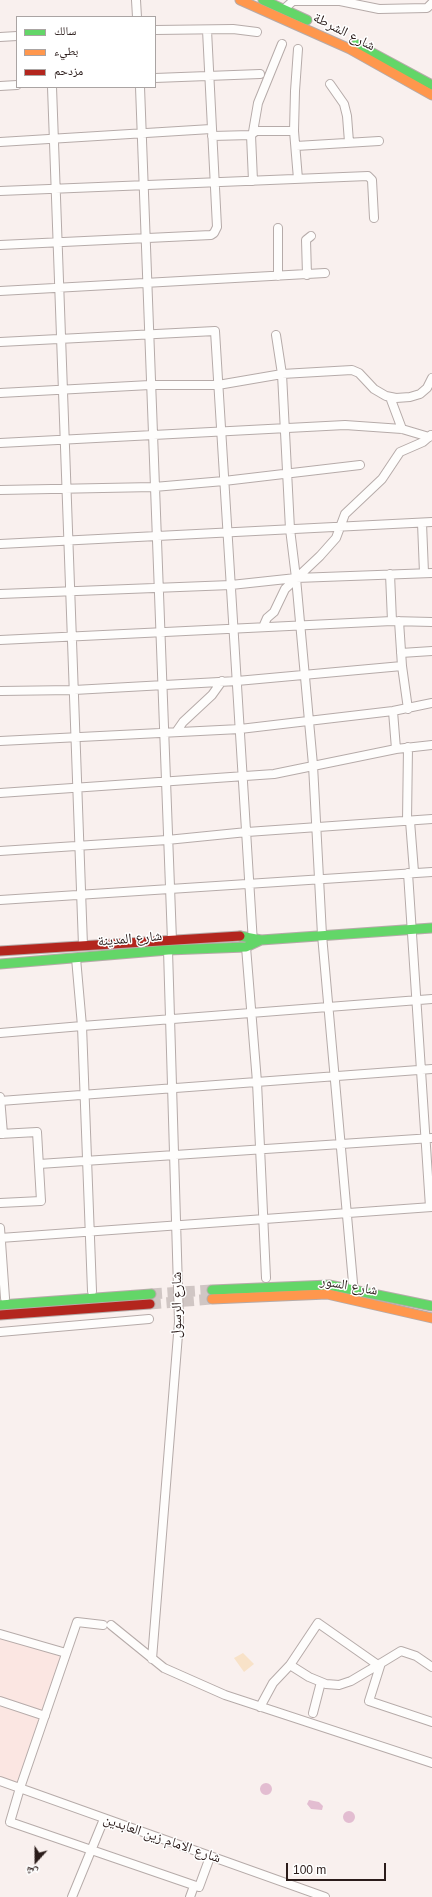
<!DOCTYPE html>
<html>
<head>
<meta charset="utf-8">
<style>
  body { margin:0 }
  #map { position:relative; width:432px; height:1897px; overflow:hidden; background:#f9f0ee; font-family:Arial,"Noto Naskh Arabic",sans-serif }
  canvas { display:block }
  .legend { position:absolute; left:16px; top:16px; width:140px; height:72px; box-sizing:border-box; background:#fff; border:1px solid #aaa4a3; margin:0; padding:5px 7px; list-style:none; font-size:12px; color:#2b1c1a }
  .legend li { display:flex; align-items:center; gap:8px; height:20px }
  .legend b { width:20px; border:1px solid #aaa4a3 }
  .north { position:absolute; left:16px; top:1841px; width:40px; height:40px; -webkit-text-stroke:3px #fff; paint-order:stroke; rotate:201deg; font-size:11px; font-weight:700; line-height:16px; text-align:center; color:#2b1c1a }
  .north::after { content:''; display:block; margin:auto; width:14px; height:18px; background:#2b1c1a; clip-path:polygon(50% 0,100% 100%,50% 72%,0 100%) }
  .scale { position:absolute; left:286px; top:1863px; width:100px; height:18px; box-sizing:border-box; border:2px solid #2b1c1a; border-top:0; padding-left:5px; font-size:12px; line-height:14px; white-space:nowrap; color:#2b1c1a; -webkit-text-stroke:3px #fff; paint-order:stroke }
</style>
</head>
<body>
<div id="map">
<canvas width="432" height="1897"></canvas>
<ul class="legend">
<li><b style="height:5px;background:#63d668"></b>سالك</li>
<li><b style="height:5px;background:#ff974d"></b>بطيء</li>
<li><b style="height:5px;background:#b3261e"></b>مزدحم</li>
</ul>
<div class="north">ش</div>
<div class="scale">100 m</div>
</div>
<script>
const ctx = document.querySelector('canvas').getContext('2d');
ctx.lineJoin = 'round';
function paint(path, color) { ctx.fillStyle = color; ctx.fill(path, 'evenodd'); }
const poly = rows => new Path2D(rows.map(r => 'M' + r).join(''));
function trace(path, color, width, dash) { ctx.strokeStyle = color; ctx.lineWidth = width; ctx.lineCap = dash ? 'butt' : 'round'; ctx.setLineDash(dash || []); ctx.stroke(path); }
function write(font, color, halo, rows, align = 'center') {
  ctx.font = font + ' Arial,"Noto Naskh Arabic",sans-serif'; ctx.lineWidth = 3; ctx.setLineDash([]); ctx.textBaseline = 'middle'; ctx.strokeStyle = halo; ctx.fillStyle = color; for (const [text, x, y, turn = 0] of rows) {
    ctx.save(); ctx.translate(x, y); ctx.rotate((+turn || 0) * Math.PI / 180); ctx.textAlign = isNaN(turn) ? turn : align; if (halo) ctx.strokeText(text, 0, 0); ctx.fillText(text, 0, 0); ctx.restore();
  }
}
paint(poly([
  [0,1634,66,1653,20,1788,0,1781]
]), '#fbe6e2');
paint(poly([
  [243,1653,254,1664,244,1672,234,1658]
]), '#f8e2c8');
paint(poly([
  '260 1789a6 6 0 1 1 12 0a6 6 0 1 1-12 0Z',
  [309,1800,319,1802,323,1806,322,1810,311,1809,307,1804],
  '343 1817a6 6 0 1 1 12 0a6 6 0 1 1-12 0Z'
]), '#e3bdd1');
trace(poly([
  [151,1294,212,1290],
  [150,1304,212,1299]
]), '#d0c6c4', 11, [11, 5.5]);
const street = poly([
  [136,0,137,17],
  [284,9,293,1,340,1,379,9,427,8,432,3],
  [155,30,233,29,257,32],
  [0,37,17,36],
  [155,78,260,74],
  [330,84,344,104,347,116,349,142],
  [0,86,17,85],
  [52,87,83,945],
  [140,87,172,940],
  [253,132,258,103,282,44],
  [251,135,253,181],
  [212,136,251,135,256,131,294,131],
  [0,142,211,129],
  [296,146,379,141],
  [298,179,294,131,295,91,298,49],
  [0,191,368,176,372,180,374,218],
  [278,228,278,276],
  [0,245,211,235,214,233,217,227,207,30],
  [307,275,306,240,311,236],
  [0,291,325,273],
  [276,335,282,374,290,529,296,578,313,765,322,935,354,1294],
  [0,342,215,331,253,943],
  [0,393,150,385,218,385,282,374,352,370,359,373,374,389,386,396,396,398,410,397,420,394,427,388,432,378],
  [390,397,402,429],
  [0,443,345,425,402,429,429,437],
  [0,490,154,487,224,481,360,465],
  [422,523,424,573],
  [0,544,432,522],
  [390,574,392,621],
  [0,594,231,585,296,578,432,573],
  [399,621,402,666,408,709],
  [263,627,267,618,274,612,285,589,320,556,336,538,345,514,382,479,400,452,423,442,431,435],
  [0,640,392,621,432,622],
  [401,653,432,651],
  [0,691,74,690,237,681,402,666],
  [393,711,396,749],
  [176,732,183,722,212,695,222,681],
  [0,741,240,729,393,711,432,703],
  [0,793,274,774,396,749,432,745],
  [407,821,408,747],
  [410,821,414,872],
  [0,851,167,840,247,832,432,819],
  [408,873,430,1207],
  [0,900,432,872],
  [246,947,257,1082,266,1278],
  [76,958,82,1026,92,1291],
  [0,1033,82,1026,432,999],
  [0,1097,3,1134],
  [0,1101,432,1069],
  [0,1134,37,1132,41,1201,0,1203],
  [39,1164,432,1138],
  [0,1228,5,1298],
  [0,1238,432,1207],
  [0,1332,149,1319],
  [103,1625,77,1622,20,1788,10,1822,199,1887,210,1857],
  [111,1625,164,1668,225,1695,432,1763],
  [0,1634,66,1653],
  [152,1659,179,1322,168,950],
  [381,1663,369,1701,432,1722],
  [290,1665,309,1677,326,1684,339,1685,351,1681,378,1665],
  [0,1701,45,1716],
  [260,1707,273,1683,290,1665,318,1623,378,1665,401,1651,416,1656,432,1667],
  [313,1713,321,1682],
  [0,1781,325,1897],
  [72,1897,104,1819],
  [190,1897,194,1886]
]);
const fast = poly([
  [263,0,307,20],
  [356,44,432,85],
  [240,936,261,940,432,928],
  [0,964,168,950,246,947,261,940],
  [212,1290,329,1285,432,1306],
  [0,1305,151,1294]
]);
const slow = poly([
  [240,0,350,49,432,95],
  [212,1299,327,1294,432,1318]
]);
const jam = poly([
  [0,951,240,936],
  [0,1315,150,1304]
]);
trace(street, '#b6aba9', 10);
trace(fast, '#b6aba9', 11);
trace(slow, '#b6aba9', 11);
trace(jam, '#b6aba9', 11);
trace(street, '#fefdfc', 8);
trace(fast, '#63d668', 9);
trace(slow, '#ff974d', 9);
trace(jam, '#b3261e', 9);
write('14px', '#2b1c1a', '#fff', [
  ["شارع الشرطة",344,32,27],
  ["شارع المدينة",130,939,-5],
  ["شارع السور",349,1286,10],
  ["شارع الرسول",177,1305,-90],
  ["شارع الامام زين العابدين",162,1839,19]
]);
</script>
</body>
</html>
